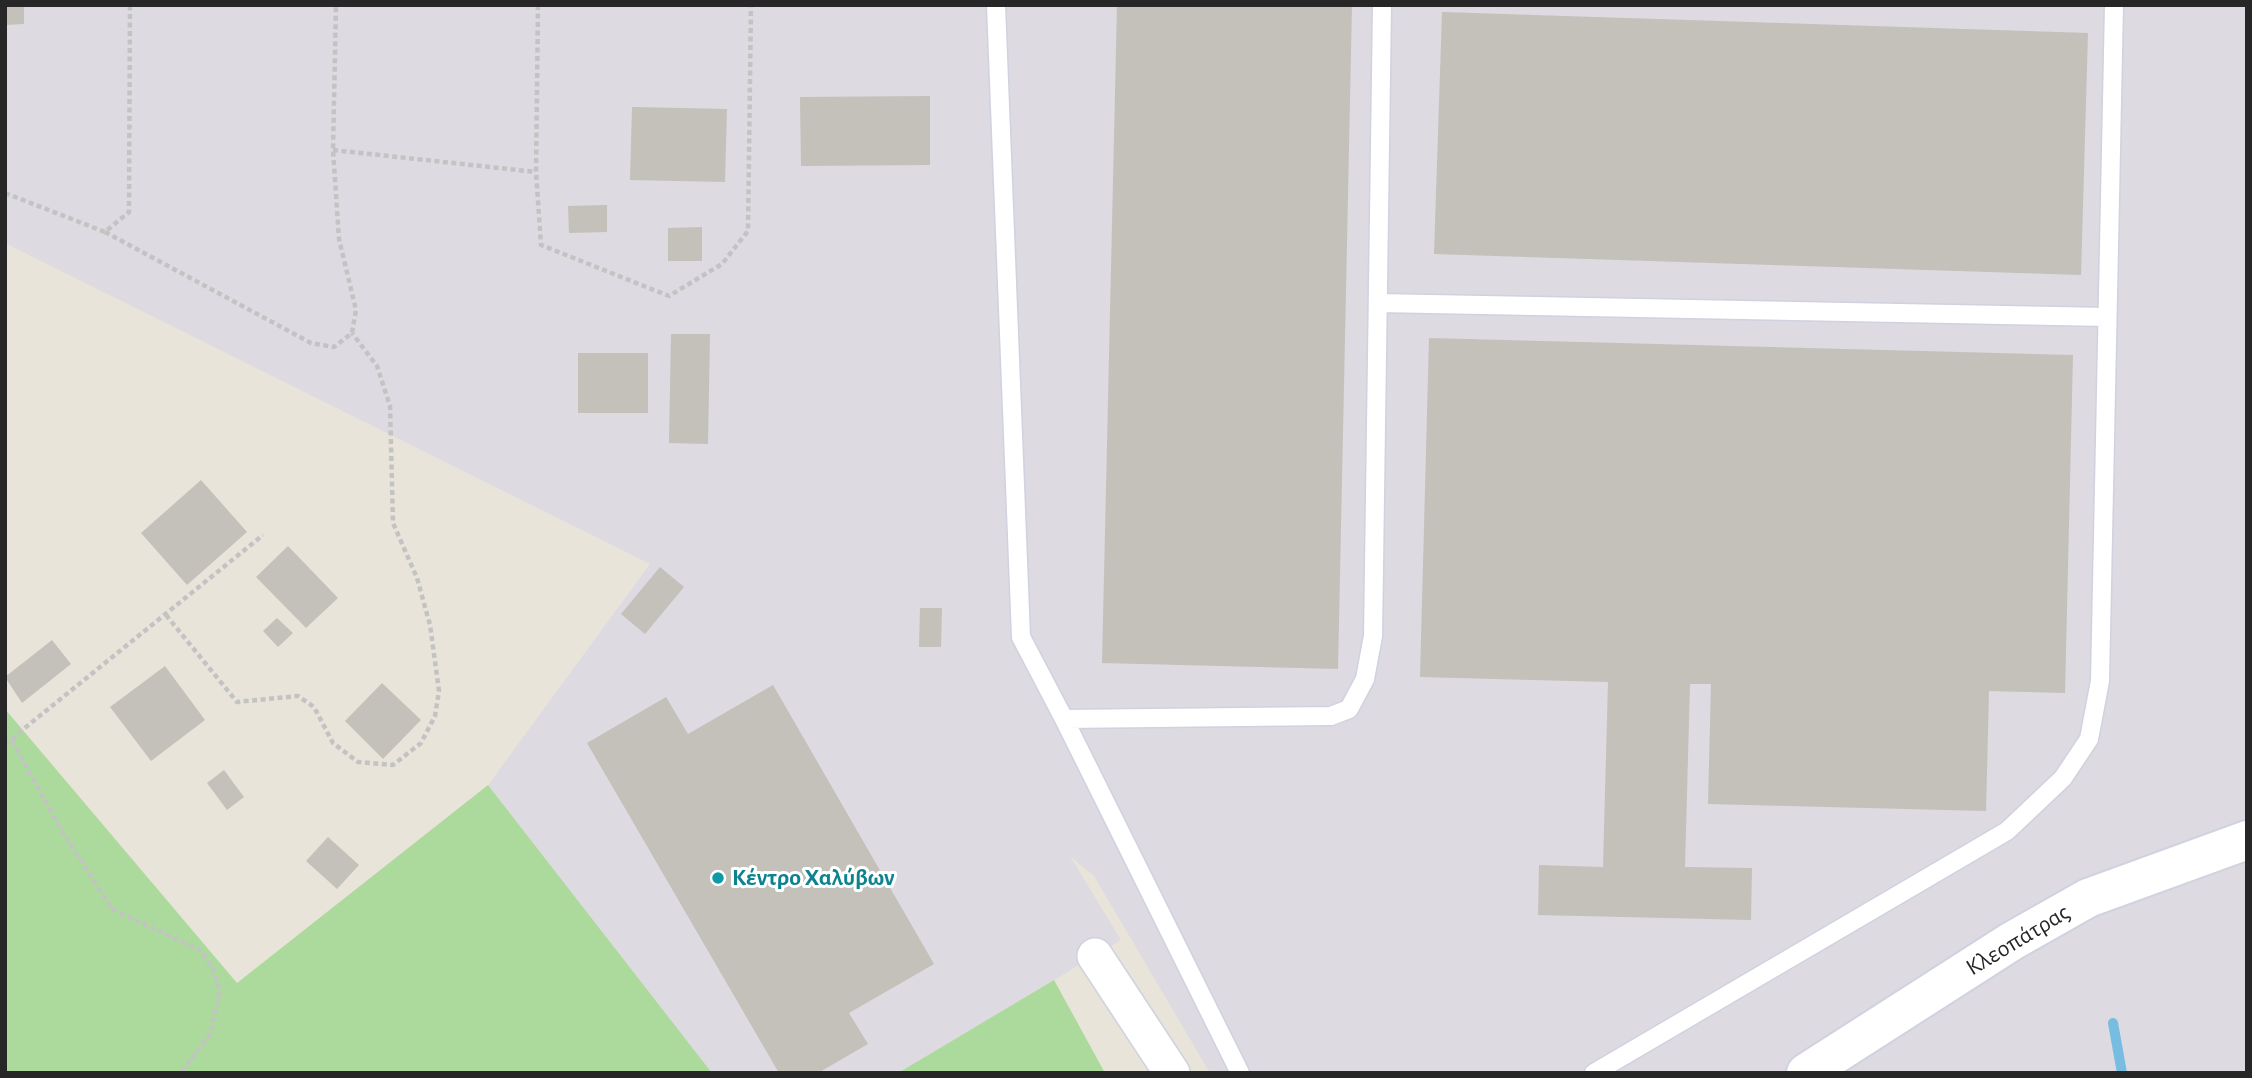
<!DOCTYPE html>
<html>
<head>
<meta charset="utf-8">
<style>
  body { margin:0 }
  #map { position:relative; width:2252px; height:1078px; overflow:hidden; background:#e9e4da; font-family:"Alegreya Sans",sans-serif }
  canvas { display:block }
  .frame { position:absolute; inset:0; border:7px solid #272727; pointer-events:none }
</style>
</head>
<body>
<div id="map">
<canvas width="2252" height="1078"></canvas>
<div class="frame"></div>
</div>
<script>
const ctx = document.querySelector('canvas').getContext('2d');
ctx.lineJoin = 'round';
function paint(path, color) { ctx.fillStyle = color; ctx.fill(path, 'evenodd'); }
const poly = rows => new Path2D(rows.map(r => 'M' + r).join(''));
function trace(path, color, width, dash) { ctx.strokeStyle = color; ctx.lineWidth = width; ctx.lineCap = dash ? 'butt' : 'round'; ctx.setLineDash(dash || []); ctx.stroke(path); }
function write(font, color, halo, rows, align = 'center') {
  ctx.font = font + ' "Alegreya Sans",sans-serif'; ctx.lineWidth = 6; ctx.setLineDash([]); ctx.textBaseline = 'middle'; ctx.strokeStyle = halo; ctx.fillStyle = color; for (const [text, x, y, turn = 0] of rows) {
    ctx.save(); ctx.translate(x, y); ctx.rotate((+turn || 0) * Math.PI / 180); ctx.textAlign = isNaN(turn) ? turn : align; if (halo) ctx.strokeText(text, 0, 0); ctx.fillText(text, 0, 0); ctx.restore();
  }
}
paint(poly([
  [5,5,2247,5,2247,1073,1210,1073,1094,876,1070,856,1121,940,898,1073,712,1073,488,785,650,564,5,243]
]), '#dddae1');
paint(poly([
  [5,709,237,983,488,785,712,1073,5,1073],
  [1054,980,1105,1073,898,1073]
]), '#acda9c');
trace(poly([
  [2113,1023,2122,1073]
]), '#77bde1', 10);
paint(poly([
  [5,5,24,5,24,24,5,25],
  [1117,5,1352,5,1338,669,1102,663],
  [1442,12,2088,33,2081,275,1434,254],
  [930,96,930,165,801,166,800,97],
  [632,107,727,109,725,182,630,180],
  [607,205,607,232,569,233,568,206],
  [702,227,702,261,668,261,668,228],
  [671,334,710,334,708,444,669,443],
  [1429,338,2073,355,2065,693,1989,691,1986,811,1708,804,1711,684,1690,684,1685,867,1752,868,1751,920,1538,915,1539,865,1603,867,1608,682,1420,677],
  [578,353,648,353,648,413,578,413],
  [201,480,247,532,187,585,141,533],
  [288,546,338,598,306,628,256,577],
  [660,567,684,587,645,634,621,614],
  [920,608,942,608,941,647,919,647],
  [277,618,293,633,278,647,263,631],
  [52,640,71,664,22,703,5,677],
  [165,666,205,720,151,761,110,707],
  [382,683,421,720,383,759,345,721],
  [773,685,934,964,849,1013,868,1044,818,1073,779,1073,587,743,666,697,688,734],
  [224,770,244,797,227,810,207,783],
  [328,837,359,865,337,889,306,861]
]), '#c4c0ba');
const service = poly([
  [996,5,1021,637,1064,719],
  [1378,303,2107,317],
  [1240,1073,1064,719,1331,716,1349,709,1365,679,1373,636,1382,5],
  [1594,1073,2007,831,2063,778,2089,739,2100,681,2114,5]
]);
const minor = poly([
  [1095,956,1172,1073]
]);
const tertiary = poly([
  [1806,1073,2012,941,2088,898,2247,840]
]);
trace(service, '#d0d2df', 21);
trace(minor, '#d0d2df', 38);
trace(tertiary, '#d0d2df', 42);
trace(poly([
  [538,5,536,172,541,245,669,296,722,264,748,231,751,5],
  [333,150,536,172],
  [5,193,105,232,129,212,130,5],
  [105,232,311,343,334,347,352,333,356,310,339,239,333,150,336,5],
  [166,615,237,702,298,696,314,707,333,743,358,762,393,765,421,743,435,716,439,691,430,625,417,578,393,523,390,406,377,366,352,333],
  [12,741,62,831,112,909,200,950,213,969,220,991,210,1034,181,1073],
  [5,744,263,535]
]), '#c3c3c3', 4.5, [5, 3.5]);
trace(service, '#fff', 18);
trace(minor, '#fff', 35);
trace(tertiary, '#fff', 38);
for (const [x, y, r, color] of [
  [718,878,7,"#0f9aa8"]
]) { const dot = new Path2D(); dot.arc(x, y, r, 0, 2 * Math.PI); ctx.fillStyle = color; ctx.fill(dot); trace(dot, '#fff', 2.5); }
write('bold 24px', '#0d838f', '#fff', [
  ["Κέντρο Χαλύβων",732,878]
], 'left');
write('24px', '#272727', '#fff', [
  ["Κλεοπάτρας",2018,940,-31]
]);
</script>
</body>
</html>
